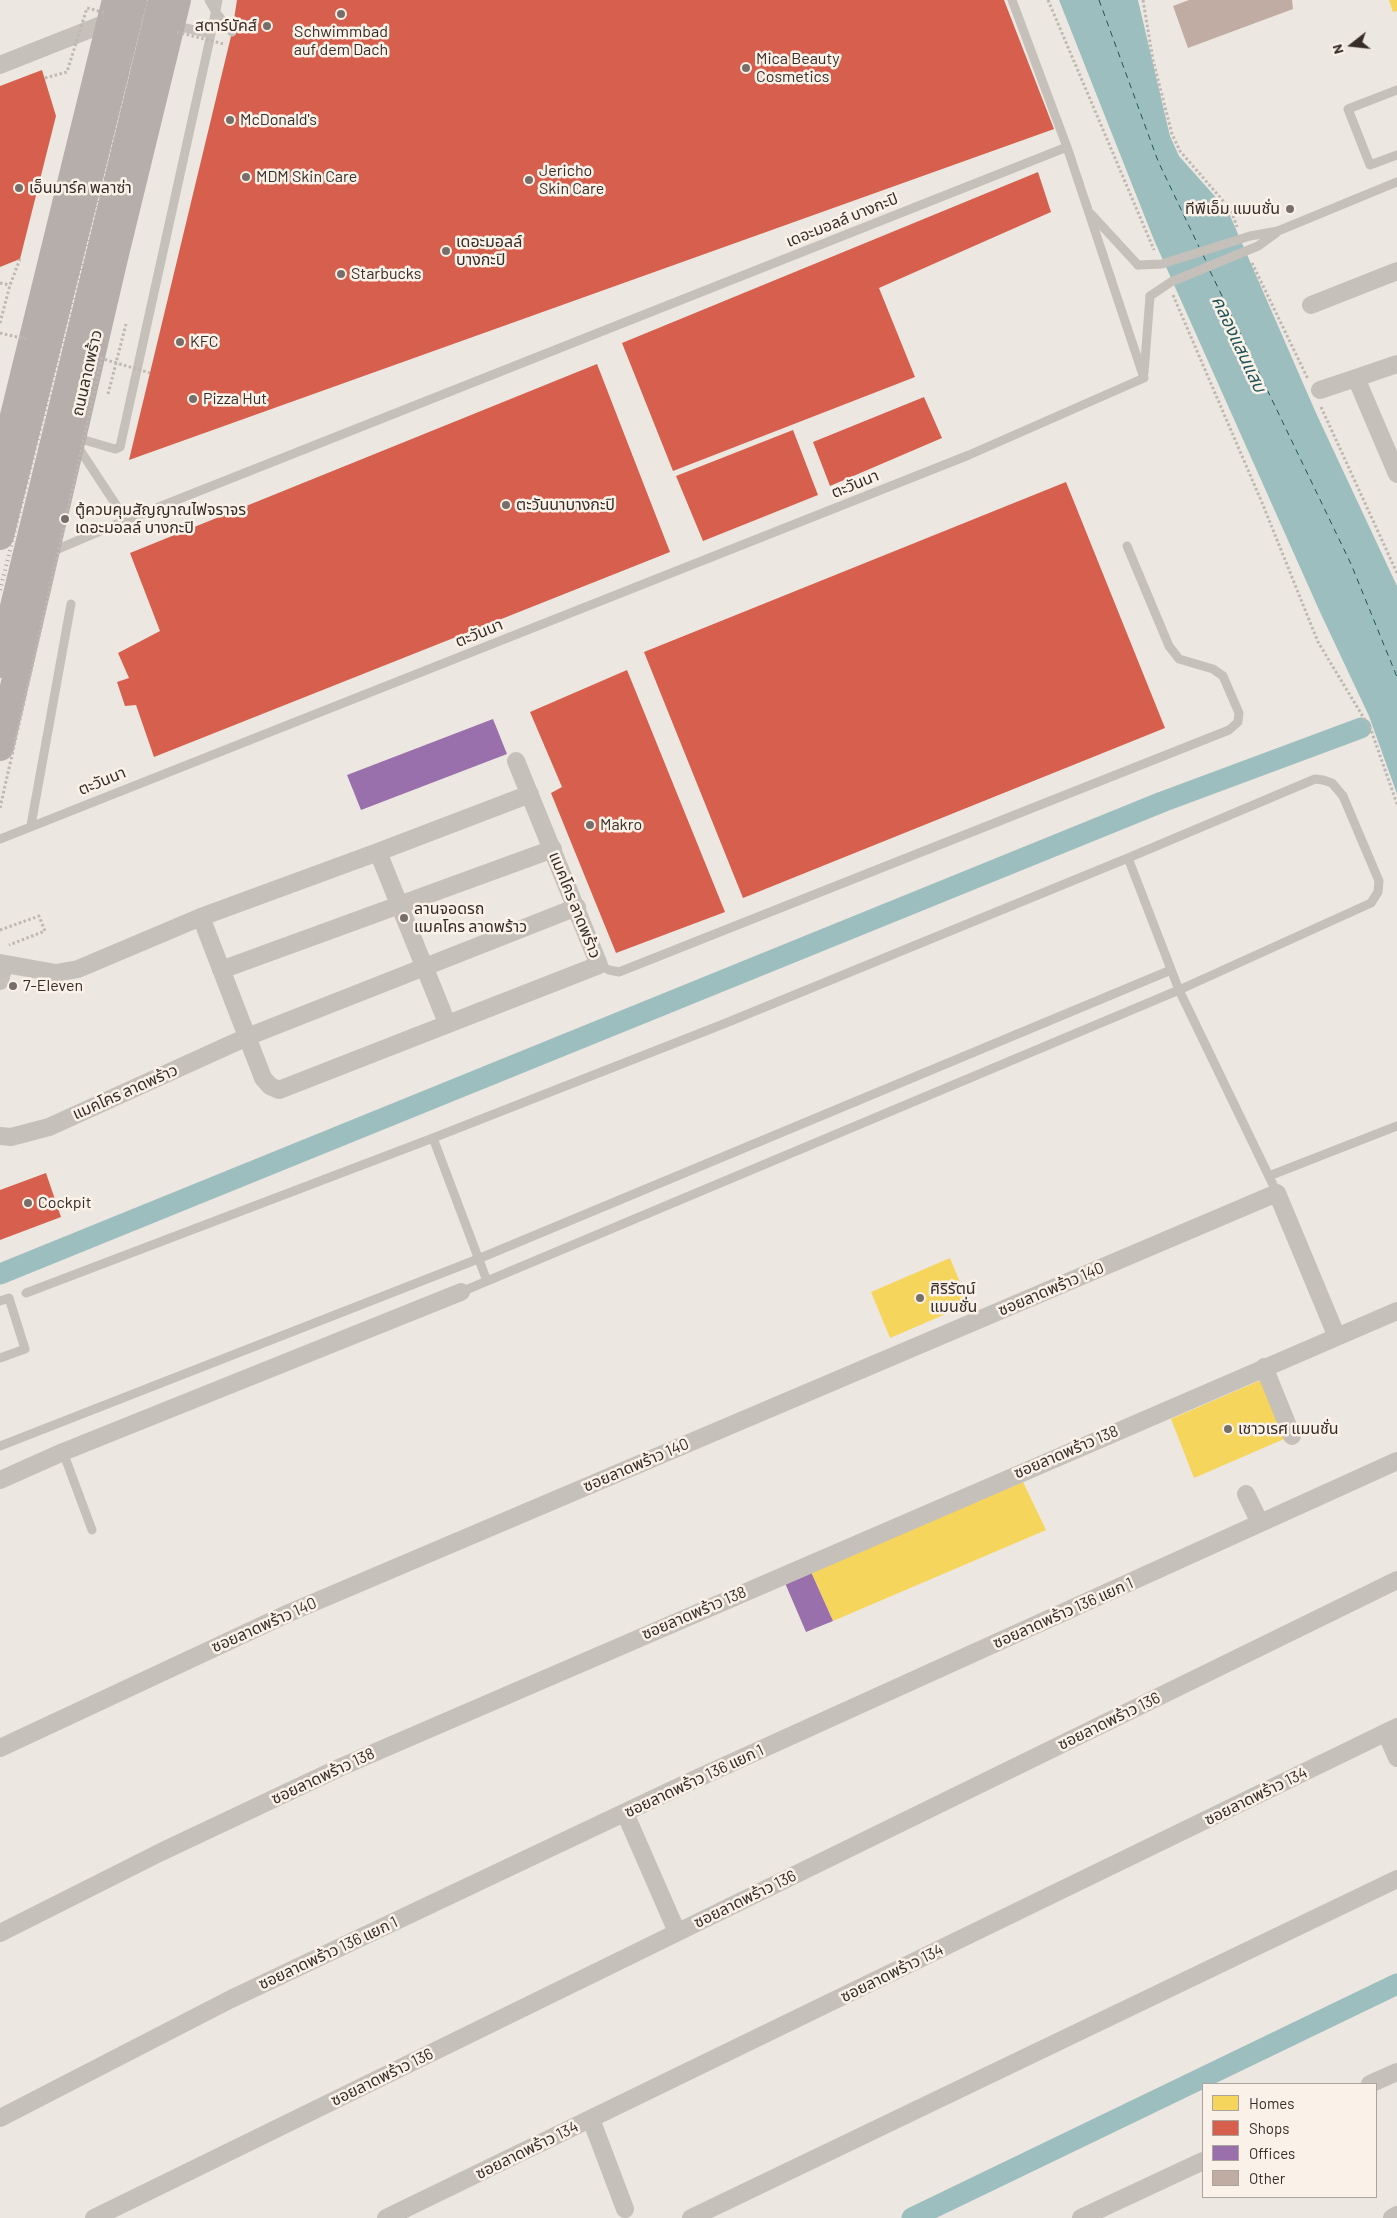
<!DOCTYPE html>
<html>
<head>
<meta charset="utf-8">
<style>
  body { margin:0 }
  #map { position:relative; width:1397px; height:2218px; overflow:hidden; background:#ede7e1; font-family:Barlow,sans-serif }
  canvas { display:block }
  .legend { position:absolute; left:1202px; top:2083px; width:175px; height:115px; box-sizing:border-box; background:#faf2e9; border:1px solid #aca39c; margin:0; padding:6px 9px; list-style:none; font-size:15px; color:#372d28 }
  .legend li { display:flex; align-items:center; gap:10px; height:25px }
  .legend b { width:25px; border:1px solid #aca39c }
  .north { position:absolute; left:1327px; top:20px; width:50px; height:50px; -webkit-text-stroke:4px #faf2e9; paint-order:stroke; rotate:254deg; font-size:14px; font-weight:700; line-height:20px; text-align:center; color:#372d28 }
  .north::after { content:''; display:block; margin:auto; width:18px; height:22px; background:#372d28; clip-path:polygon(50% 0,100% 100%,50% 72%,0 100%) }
</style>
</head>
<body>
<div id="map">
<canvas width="1397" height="2218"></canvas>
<ul class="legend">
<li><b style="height:14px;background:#f6d55c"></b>Homes</li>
<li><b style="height:14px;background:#d6604d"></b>Shops</li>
<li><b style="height:14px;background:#9970ab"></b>Offices</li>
<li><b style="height:14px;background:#c0aca3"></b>Other</li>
</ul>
<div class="north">N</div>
</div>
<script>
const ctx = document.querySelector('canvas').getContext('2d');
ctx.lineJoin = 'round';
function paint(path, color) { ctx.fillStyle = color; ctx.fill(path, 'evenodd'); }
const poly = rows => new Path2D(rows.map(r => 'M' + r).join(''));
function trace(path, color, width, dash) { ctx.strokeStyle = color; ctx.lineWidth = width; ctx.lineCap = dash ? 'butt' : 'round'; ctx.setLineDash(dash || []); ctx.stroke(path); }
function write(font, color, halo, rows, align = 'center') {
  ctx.font = font + ' Barlow,"Noto Sans Thai",sans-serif'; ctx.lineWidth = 5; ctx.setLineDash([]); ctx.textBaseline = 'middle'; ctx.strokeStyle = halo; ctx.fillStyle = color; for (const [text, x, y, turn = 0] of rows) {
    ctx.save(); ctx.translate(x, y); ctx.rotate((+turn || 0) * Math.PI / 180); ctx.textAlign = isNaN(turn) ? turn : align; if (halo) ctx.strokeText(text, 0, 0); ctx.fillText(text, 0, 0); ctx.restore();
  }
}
paint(poly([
  [1059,0,1138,0,1170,136,1179,156,1228,211,1316,413,1397,586,1397,794,1369,716,1320,612,1154,240]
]), '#9dbebe');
paint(poly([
  [1389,0,1397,0,1397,11,1393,12],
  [950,1258,969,1304,890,1338,871,1292],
  [1261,1380,1284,1439,1194,1478,1171,1419],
  [1023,1482,1046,1530,833,1621,811,1572]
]), '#f6d55c');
paint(poly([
  [237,0,1004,0,1054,129,129,460,232,32],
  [42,70,56,116,20,259,0,267,0,86],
  [1038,172,1051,212,879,288,915,377,673,471,622,343],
  [597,364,670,552,154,757,136,705,125,706,117,682,129,678,118,653,160,631,130,553],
  [924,397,942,438,830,486,813,442],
  [793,430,818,495,703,541,676,476],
  [1066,482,1165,728,743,898,644,652],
  [627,670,725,912,616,953,551,793,562,787,530,712],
  [46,1173,61,1217,0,1240,0,1190]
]), '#d6604d');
paint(poly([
  [493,719,507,754,361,810,347,775],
  [811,1572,833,1621,806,1632,785,1583]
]), '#9970ab');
trace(poly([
  [0,1274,1162,802,1361,728],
  [912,2218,1397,1984]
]), '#9dbebe', 21);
trace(poly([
  [1099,0,1158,161,1199,247],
  [1203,255,1207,263],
  [1210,271,1351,564,1397,677]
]), '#1e5458', 1, [6, 5]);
paint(poly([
  [1189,0,1292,0,1293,9,1188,48,1173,6]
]), '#c0aca3');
trace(poly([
  [1048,0,1154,250],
  [1143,0,1153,60,1172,134,1180,151,1231,210,1237,227],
  [1252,263,1308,379],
  [0,283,10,285],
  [1173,295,1263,505,1318,642,1371,730,1397,804],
  [0,323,10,285,20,259],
  [108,394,126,324],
  [1321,407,1397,573],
  [0,930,39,916,45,931,9,945]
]), '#bfb8b2', 3, [2.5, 2.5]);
trace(poly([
  [173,25,211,34,218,0],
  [1397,90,1348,109,1370,165,1397,155],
  [1067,147,1144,378],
  [1091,214,1138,265],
  [1278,231,1397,182],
  [1144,373,1150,296],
  [74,437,115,449,120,447,211,34],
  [76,444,126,520,1067,147,1012,0],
  [51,552,126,520],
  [31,825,71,604],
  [0,839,969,455,1144,378],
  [599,965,609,970,619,972,1229,730,1238,722,1239,713,1223,676,1213,669,1179,659,1169,646,1127,546],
  [433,1138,487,1281],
  [1269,1176,1397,1126],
  [461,1292,1179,990,1371,903,1378,892,1379,881,1343,796,1332,783,1323,780,1315,779,1128,858],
  [26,1293,433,1138,726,1023,1128,858,1179,990,1277,1193],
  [0,1301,9,1298,25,1349,0,1358],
  [0,1446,478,1259,1171,970],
  [63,1452,92,1530]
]), '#c6c0ba', 9);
trace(poly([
  [0,65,111,21],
  [1311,305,1397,271],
  [1397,364,1356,378,1397,474],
  [1320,390,1356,378],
  [378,852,447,1023],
  [201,917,263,1078,270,1086,279,1090,599,965,516,761],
  [0,963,56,973,78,969,201,917,378,852,530,794],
  [221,970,553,849],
  [0,981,4,964],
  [0,1136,11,1137,49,1127,247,1037,577,907],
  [1264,1367,1292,1436],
  [0,1480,63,1452,461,1292],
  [1246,1494,1260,1523],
  [1386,1733,1397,1758],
  [0,1748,289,1613,1277,1193,1337,1337],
  [625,1813,677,1932],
  [0,1933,161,1852,341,1767,1397,1311],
  [1370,2084,1397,2072],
  [0,2118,231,1999,687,1783,1397,1461],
  [591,2119,625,2209],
  [94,2218,1397,1580],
  [386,2218,1397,1727],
  [691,2218,1397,1879],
  [1081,2218,1203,2161],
  [1392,2218,1397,2215]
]), '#c6c0ba', 18);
trace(poly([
  [0,473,116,0],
  [0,747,114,258,177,0]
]), '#b5aeaa', 28);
trace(poly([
  [0,590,148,0]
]), '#aea8a4', 4, [1, 4]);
trace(poly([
  [177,32,224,44],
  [45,78,67,72,87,8,106,13],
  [0,333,26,339],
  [100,358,150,373],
  [0,808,102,358]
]), '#bfb8b2', 3, [2.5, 2.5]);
trace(poly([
  [209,0,217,14,232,32],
  [1138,265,1162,264,1250,236,1278,231],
  [1150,296,1171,282,1258,246,1276,233]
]), '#c6c0ba', 9);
trace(poly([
  [0,536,133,0],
  [0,664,162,0]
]), '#b5aeaa', 28);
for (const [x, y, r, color] of [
  [341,14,5,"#776e69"],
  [267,26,5,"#776e69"],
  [746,68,5,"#776e69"],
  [230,120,5,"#776e69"],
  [246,177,5,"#776e69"],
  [529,180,5,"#776e69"],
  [19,188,5,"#776e69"],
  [1290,209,5,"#776e69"],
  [446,251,5,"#776e69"],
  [341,274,5,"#776e69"],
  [180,342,5,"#776e69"],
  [193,399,5,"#776e69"],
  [506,505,5,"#776e69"],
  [65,519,5,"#776e69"],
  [590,825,5,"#776e69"],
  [404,918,5,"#776e69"],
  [13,986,5,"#776e69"],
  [28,1203,5,"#776e69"],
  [920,1298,5,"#776e69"],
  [1228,1429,5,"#776e69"]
]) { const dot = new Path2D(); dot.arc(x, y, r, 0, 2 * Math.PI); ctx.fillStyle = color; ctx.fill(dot); trace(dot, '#faf2e9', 2); }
write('16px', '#372d28', '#faf2e9', [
  ["สตาร์บัคส์",257,26,"right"],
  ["Schwimmbad",341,32,"center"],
  ["auf dem Dach",341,50,"center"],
  ["Mica Beauty",756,59],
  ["Cosmetics",756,77],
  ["McDonald's",240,120],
  ["Jericho",539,171],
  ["Skin Care",539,189],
  ["MDM Skin Care",256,177],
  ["เอ็นมาร์ค พลาซ่า",29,188],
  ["ทีพีเอ็ม แมนชั่น",1280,209,"right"],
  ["เดอะมอลล์",456,242],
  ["บางกะปิ",456,260],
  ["Starbucks",351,274],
  ["KFC",190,342],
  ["Pizza Hut",203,399],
  ["ตะวันนาบางกะปิ",516,505],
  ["ตู้ควบคุมสัญญาณไฟจราจร",75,510],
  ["เดอะมอลล์ บางกะปิ",75,528],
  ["Makro",600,825],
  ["ลานจอดรถ",414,909],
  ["แมคโคร ลาดพร้าว",414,927],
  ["7-Eleven",23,986],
  ["Cockpit",38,1203],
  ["ศิริรัตน์",930,1289],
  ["แมนชั่น",930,1307],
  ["เชาวเรศ แมนชั่น",1238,1429]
], 'left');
write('16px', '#372d28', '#faf2e9', [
  ["เดอะมอลล์ บางกะปิ",842,220,-22],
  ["ถนนลาดพร้าว",87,373,-77],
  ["ตะวันนา",855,484,-22],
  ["ตะวันนา",479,633,-22],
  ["ตะวันนา",102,781,-22],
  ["แมคโคร ลาดพร้าว",575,905,68],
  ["แมคโคร ลาดพร้าว",125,1092,-24],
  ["ซอยลาดพร้าว 140",1051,1289,-23],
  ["ซอยลาดพร้าว 138",1066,1452,-23],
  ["ซอยลาดพร้าว 140",636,1465,-23],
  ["ซอยลาดพร้าว 138",694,1613,-23],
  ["ซอยลาดพร้าว 136 แยก 1",1063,1613,-24],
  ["ซอยลาดพร้าว 140",264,1625,-24],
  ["ซอยลาดพร้าว 136",1109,1721,-26],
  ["ซอยลาดพร้าว 138",323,1776,-25],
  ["ซอยลาดพร้าว 136 แยก 1",694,1781,-25],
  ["ซอยลาดพร้าว 134",1256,1796,-26],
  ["ซอยลาดพร้าว 136",745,1899,-26],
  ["ซอยลาดพร้าว 136 แยก 1",328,1953,-25],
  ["ซอยลาดพร้าว 134",892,1973,-26],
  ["ซอยลาดพร้าว 136",382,2077,-26],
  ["ซอยลาดพร้าว 134",527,2150,-26]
]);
write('italic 18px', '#1e5458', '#faf2e9', [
  ["คลองแสนแสบ",1239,344,65]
]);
</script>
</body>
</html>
